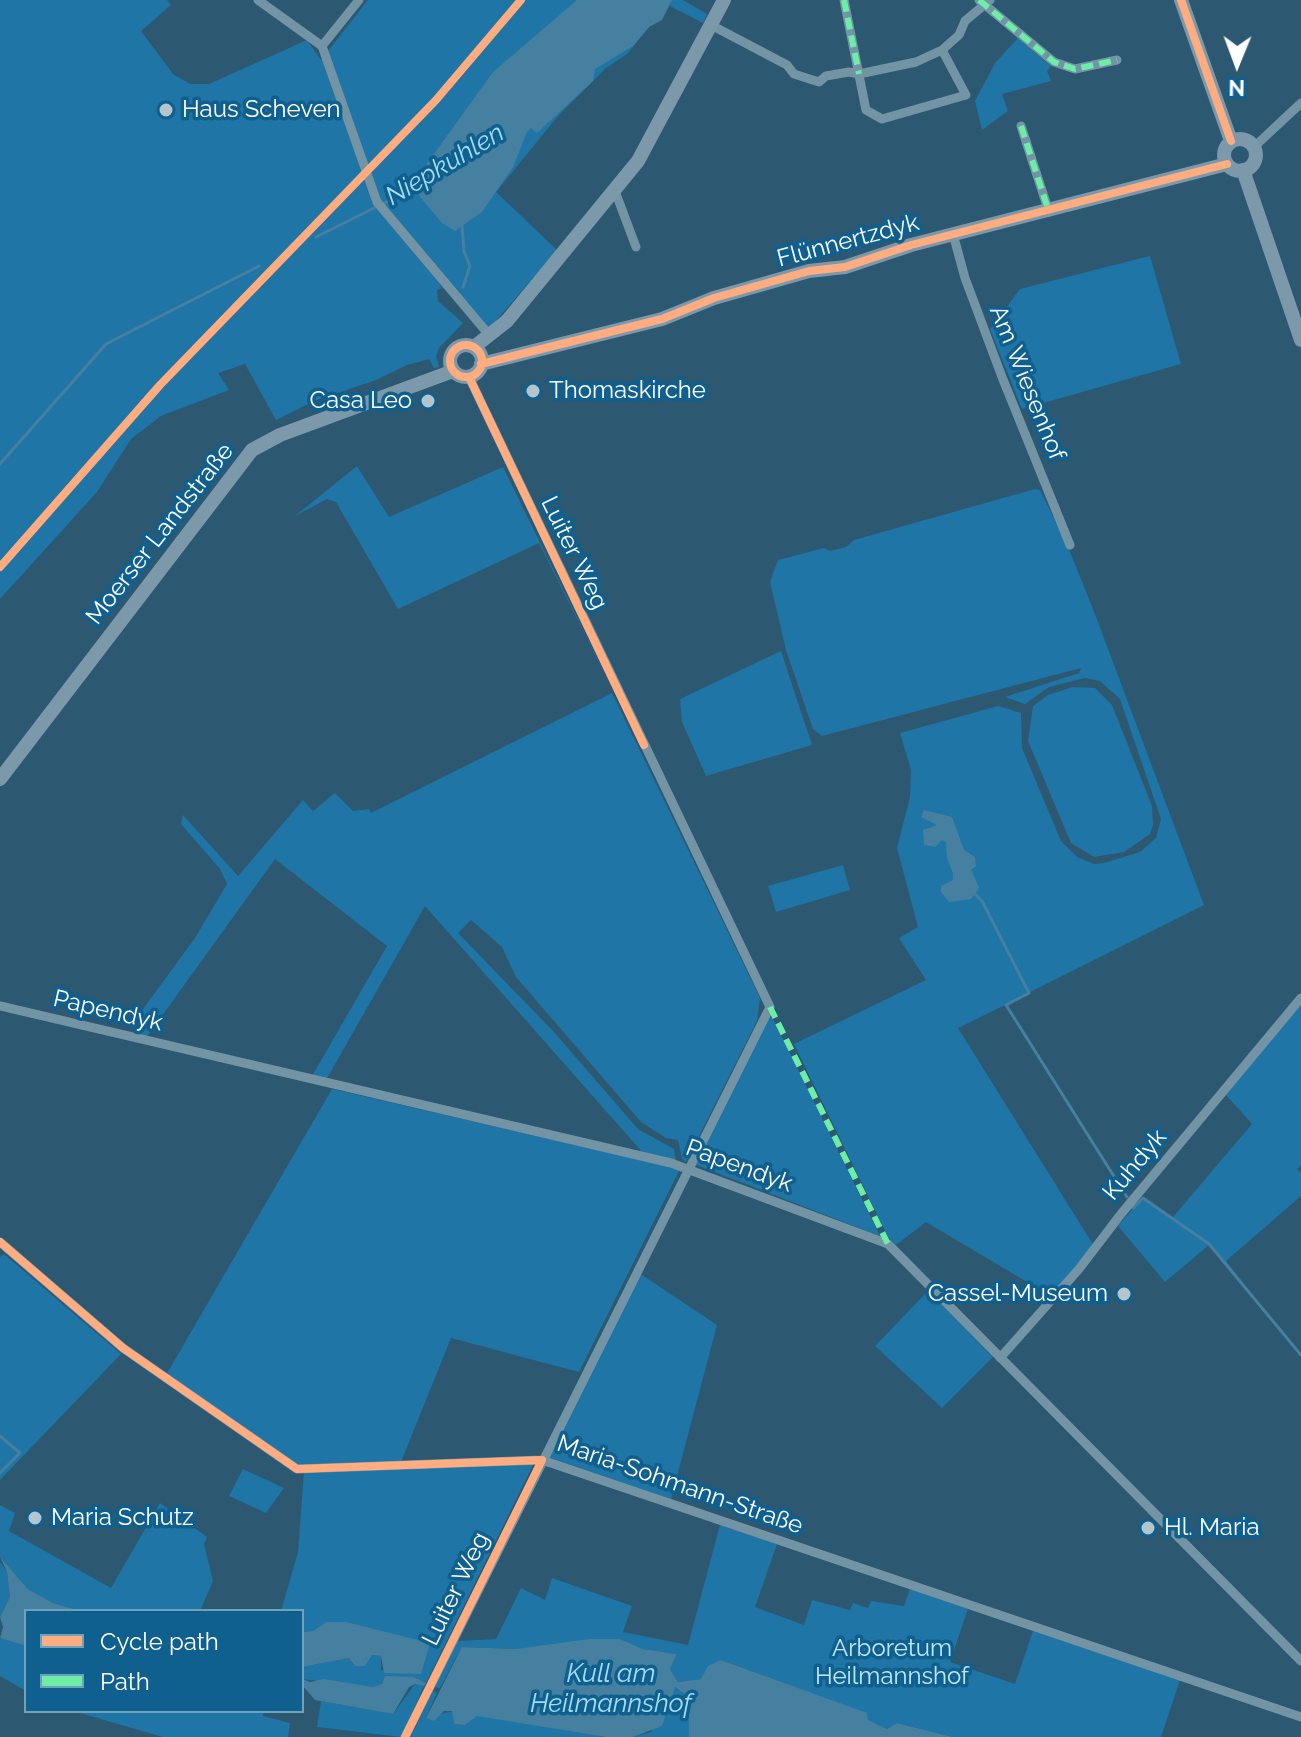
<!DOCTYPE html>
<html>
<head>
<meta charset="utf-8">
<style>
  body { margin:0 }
  #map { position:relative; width:1301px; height:1737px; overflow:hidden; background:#2c5872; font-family:Raleway,sans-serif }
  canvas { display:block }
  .legend { position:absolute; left:24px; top:1609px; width:280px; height:104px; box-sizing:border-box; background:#0f608f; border:2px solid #6fa0bc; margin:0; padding:10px 14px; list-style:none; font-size:24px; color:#fff }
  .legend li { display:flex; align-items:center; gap:16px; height:40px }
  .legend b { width:40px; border:2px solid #6fa0bc }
  .north { position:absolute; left:1197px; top:24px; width:80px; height:80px; -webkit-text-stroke:6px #0f608f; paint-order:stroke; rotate:181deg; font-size:22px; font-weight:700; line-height:32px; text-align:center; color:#fff }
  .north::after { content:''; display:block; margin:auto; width:28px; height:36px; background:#fff; clip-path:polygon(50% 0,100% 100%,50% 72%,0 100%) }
</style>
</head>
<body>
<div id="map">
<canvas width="1301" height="1737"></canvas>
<ul class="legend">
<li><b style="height:10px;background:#ffac80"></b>Cycle path</li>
<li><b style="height:10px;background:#6deda7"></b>Path</li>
</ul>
<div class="north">N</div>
</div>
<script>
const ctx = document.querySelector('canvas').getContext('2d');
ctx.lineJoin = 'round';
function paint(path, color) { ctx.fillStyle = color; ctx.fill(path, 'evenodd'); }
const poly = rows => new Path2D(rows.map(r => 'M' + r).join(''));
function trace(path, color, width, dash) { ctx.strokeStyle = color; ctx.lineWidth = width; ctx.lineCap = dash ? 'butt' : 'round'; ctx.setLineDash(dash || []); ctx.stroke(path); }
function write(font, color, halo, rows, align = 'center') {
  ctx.font = font + ' Raleway,sans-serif'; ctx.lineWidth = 7; ctx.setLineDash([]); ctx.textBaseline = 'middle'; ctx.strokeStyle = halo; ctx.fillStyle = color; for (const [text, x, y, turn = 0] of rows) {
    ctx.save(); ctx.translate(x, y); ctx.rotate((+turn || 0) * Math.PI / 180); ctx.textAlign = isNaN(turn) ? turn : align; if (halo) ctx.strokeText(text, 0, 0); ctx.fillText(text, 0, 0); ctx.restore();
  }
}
paint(poly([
  [0,0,167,0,171,5,141,31,173,74,190,84,209,84,307,40,321,60,368,0,683,0,707,14,703,23,670,6,670,2,627,54,606,68,558,116,496,192,557,250,488,330,436,277,442,288,437,290,438,301,463,323,439,348,436,356,439,367,434,368,429,359,407,365,376,380,314,401,276,420,245,364,218,373,229,390,161,416,131,439,97,492,0,599],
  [1018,38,1051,66,1047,71,1051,81,1002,94,1008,111,982,130,975,101,995,63],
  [1150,256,1181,364,1022,409,990,329,1020,289],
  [357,466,389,517,503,467,613,691,539,543,398,609,336,502,327,499,295,516],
  [1035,489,1040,490,1068,547,1095,614,1204,905,1006,1004,1126,1198,1005,1005,958,1028,1094,1246,1054,1298,926,1222,896,1245,888,1237,794,1044,926,980,899,938,918,927,897,848,910,797,911,770,900,733,998,706,1021,713,1022,748,1061,841,1077,857,1094,864,1104,863,1140,852,1156,838,1161,819,1120,699,1100,681,1085,678,1049,687,1025,704,1005,697,1079,673,1081,668,822,736,813,729,786,650,770,582,778,560,824,548,830,551,846,547,854,540],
  [781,651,812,745,706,776,682,722,680,699],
  [1073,687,1095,688,1112,705,1152,806,1153,825,1150,834,1124,852,1094,857,1071,843,1028,741,1033,706,1048,695],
  [612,693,760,998,757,1021,686,1162,682,1159,678,1140,666,1138,641,1122,516,977,502,947,471,920,458,933,554,1032,638,1129,674,1149,676,1162,643,1153,425,906,326,1080,312,1076,387,946,275,859,146,1038,135,1036,143,1009,195,938,227,884,220,869,181,824,183,815,238,876,303,800,313,811,335,793,353,811,369,809,371,813],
  [843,865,850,890,776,912,768,886],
  [1301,999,1301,1165,1297,1169,1301,1173,1301,1196,1226,1261,1301,1357,1209,1245,1165,1282,1118,1226,1143,1197,1173,1217,1252,1124,1226,1095],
  [771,1017,773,1019,880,1236,694,1164,766,1019],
  [332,1089,680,1169,579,1372,451,1338,401,1462,296,1467,166,1375],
  [4,1254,121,1354,0,1480,0,1257],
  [639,1273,717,1325,671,1499,548,1457],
  [928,1291,993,1357,942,1408,875,1346],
  [535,1461,426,1683,414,1677,373,1687,302,1679,302,1667,349,1658,355,1666,372,1655,381,1656,381,1670,421,1674,326,1622,313,1631,302,1632,302,1611,281,1611,298,1552,304,1471],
  [243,1469,284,1488,266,1513,229,1496],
  [160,1503,207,1537,204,1544,213,1581,200,1611,81,1611,53,1603,28,1589,0,1557,0,1505,15,1513,9,1531,111,1588],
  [720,1525,777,1544,755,1607,804,1625,812,1600,850,1610,853,1603,868,1608,871,1601,904,1606,910,1589,968,1609,950,1662,1015,1684,1033,1631,1180,1680,1161,1737,953,1737,897,1723,887,1729,776,1680,721,1660,709,1667,702,1679,678,1682,670,1669,677,1654,643,1649,620,1639,516,1649,462,1647,440,1688,435,1687,458,1641,496,1639,521,1588,545,1600,552,1578,632,1606,623,1632,688,1645],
  [0,1562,7,1572,10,1597,0,1617],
  [0,1638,26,1646,26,1691,0,1676],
  [415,1684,424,1686,401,1737,317,1727,321,1701,393,1714],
  [675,1687,689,1697,689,1737,633,1737,651,1732],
  [433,1691,437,1692,426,1718,453,1711,454,1724,465,1725,477,1715,606,1737,411,1737],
  [73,1711,264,1711,263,1716,290,1723,288,1737,163,1737]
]), '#1f75a5');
paint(poly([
  [577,0,672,0,662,20,649,27,633,46,595,69,593,81,537,133,531,128,527,132,513,167,482,212,455,231,442,223,411,186,493,72],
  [924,810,952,817,964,850,975,857,976,866,971,870,979,888,971,899,949,902,941,892,941,886,953,880,953,873,947,858,946,842,942,840,935,847,924,845,923,830,937,825,921,817],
  [0,1557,28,1589,53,1603,81,1611,26,1611,26,1646,0,1638,3,1627,0,1617,10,1597,7,1572],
  [326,1622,346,1622,430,1643,421,1674,384,1673,381,1656,372,1655,365,1666,355,1666,349,1658,302,1667,302,1632,313,1631],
  [589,1639,620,1639,643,1649,677,1654,670,1669,678,1682,701,1679,708,1666,721,1660,867,1713,868,1720,887,1729,897,1723,953,1737,689,1737,689,1697,675,1687,662,1726,633,1737,606,1737,477,1716,465,1725,454,1724,452,1711,444,1711,434,1721,426,1718,462,1647,516,1649],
  [385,1676,414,1677,426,1683,424,1686,415,1684,409,1687,393,1714,315,1700,302,1685,302,1679,310,1682,324,1679,373,1687,382,1684]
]), '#4680a1');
trace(poly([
  [383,204,415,186],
  [462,226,464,251,470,266,463,287],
  [316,237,376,207],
  [0,464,106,344,259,266],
  [972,891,982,901,1029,993,1006,1005,1127,1197],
  [1133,1208,1143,1198,1209,1244,1301,1355],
  [0,1436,20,1453,0,1473]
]), '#4680a1', 3);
trace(poly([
  [258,0,322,46,377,202,490,336],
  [844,0,866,110,882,119,966,95,942,50],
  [979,0,1054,62,1075,69,1117,60],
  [711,25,787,65,794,74,819,82,826,76,849,72,859,74,916,62,942,50,959,35,965,21,990,0],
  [322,46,359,0],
  [1021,126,1049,212],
  [1254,147,1301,103],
  [615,191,636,247],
  [953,234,965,278,1002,377,1070,545],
  [0,1006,671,1163,888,1244,1301,1661],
  [0,1242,123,1348,297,1469,542,1460,1301,1717],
  [1000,1358,1079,1269,1121,1214,1301,998],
  [405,1737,770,1007,469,377]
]), '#7394a5', 9);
trace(poly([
  [1181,0,1231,141],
  '1224 155a16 16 0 1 1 32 0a16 16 0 1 1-32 0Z',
  [1243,170,1301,340],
  '450 361a16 16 0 1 1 32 0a16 16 0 1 1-32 0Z',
  [474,347,507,321,638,161,724,0],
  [481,364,662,319,714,298,809,271,845,267,911,245,1227,164],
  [0,779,252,450,280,435,453,371]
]), '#7b99aa', 14);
trace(poly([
  [844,0,859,74],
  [979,0,1054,62,1075,69,1117,60],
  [1021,126,1049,212],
  [770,1007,888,1244]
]), '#6deda7', 6, [12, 6]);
trace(poly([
  [1181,0,1231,141],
  '450 361a16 16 0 1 1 32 0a16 16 0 1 1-32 0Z',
  [481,364,662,319,714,298,809,271,845,267,911,245,1227,164],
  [469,377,644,745],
  [0,567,160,385,436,100,521,0],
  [0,1242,123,1348,297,1469,542,1460,405,1737]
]), '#ffac80', 8);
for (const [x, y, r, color] of [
  [166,110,8,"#b5c5ce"],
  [533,391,8,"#b5c5ce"],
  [428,401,8,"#b5c5ce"],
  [1124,1294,8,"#b5c5ce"],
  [35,1518,8,"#b5c5ce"],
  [1148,1528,8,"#b5c5ce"]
]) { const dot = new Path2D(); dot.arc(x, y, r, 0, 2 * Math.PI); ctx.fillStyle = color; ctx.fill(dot); trace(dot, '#0f608f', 3); }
write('24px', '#fff', '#0f608f', [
  ["Haus Scheven",182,110],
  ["Thomaskirche",549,391],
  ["Casa Leo",412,401,"right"],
  ["Cassel-Museum",1108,1294,"right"],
  ["Maria Schutz",51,1518],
  ["Hl. Maria",1164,1528]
], 'left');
write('24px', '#fff', '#0f608f', [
  ["Flünnertzdyk",848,241,-15],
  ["Am Wiesenhof",1027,383,68],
  ["Moerser Landstraße",160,534,-52],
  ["Luiter Weg",574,553,64],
  ["Papendyk",108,1011,13],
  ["Kuhdyk",1135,1165,-50],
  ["Papendyk",739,1166,20],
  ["Maria-Sohmann-Straße",680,1485,19],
  ["Luiter Weg",456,1589,-64]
]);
write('24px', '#bfe8fe', '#0f608f', [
  ["Arboretum",892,1649],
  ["Heilmannshof",892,1677]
]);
write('italic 26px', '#a3dcfb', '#0f608f', [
  ["Niepkuhlen",445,165,-31],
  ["Kull am",611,1674],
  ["Heilmannshof",611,1704]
]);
</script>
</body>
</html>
